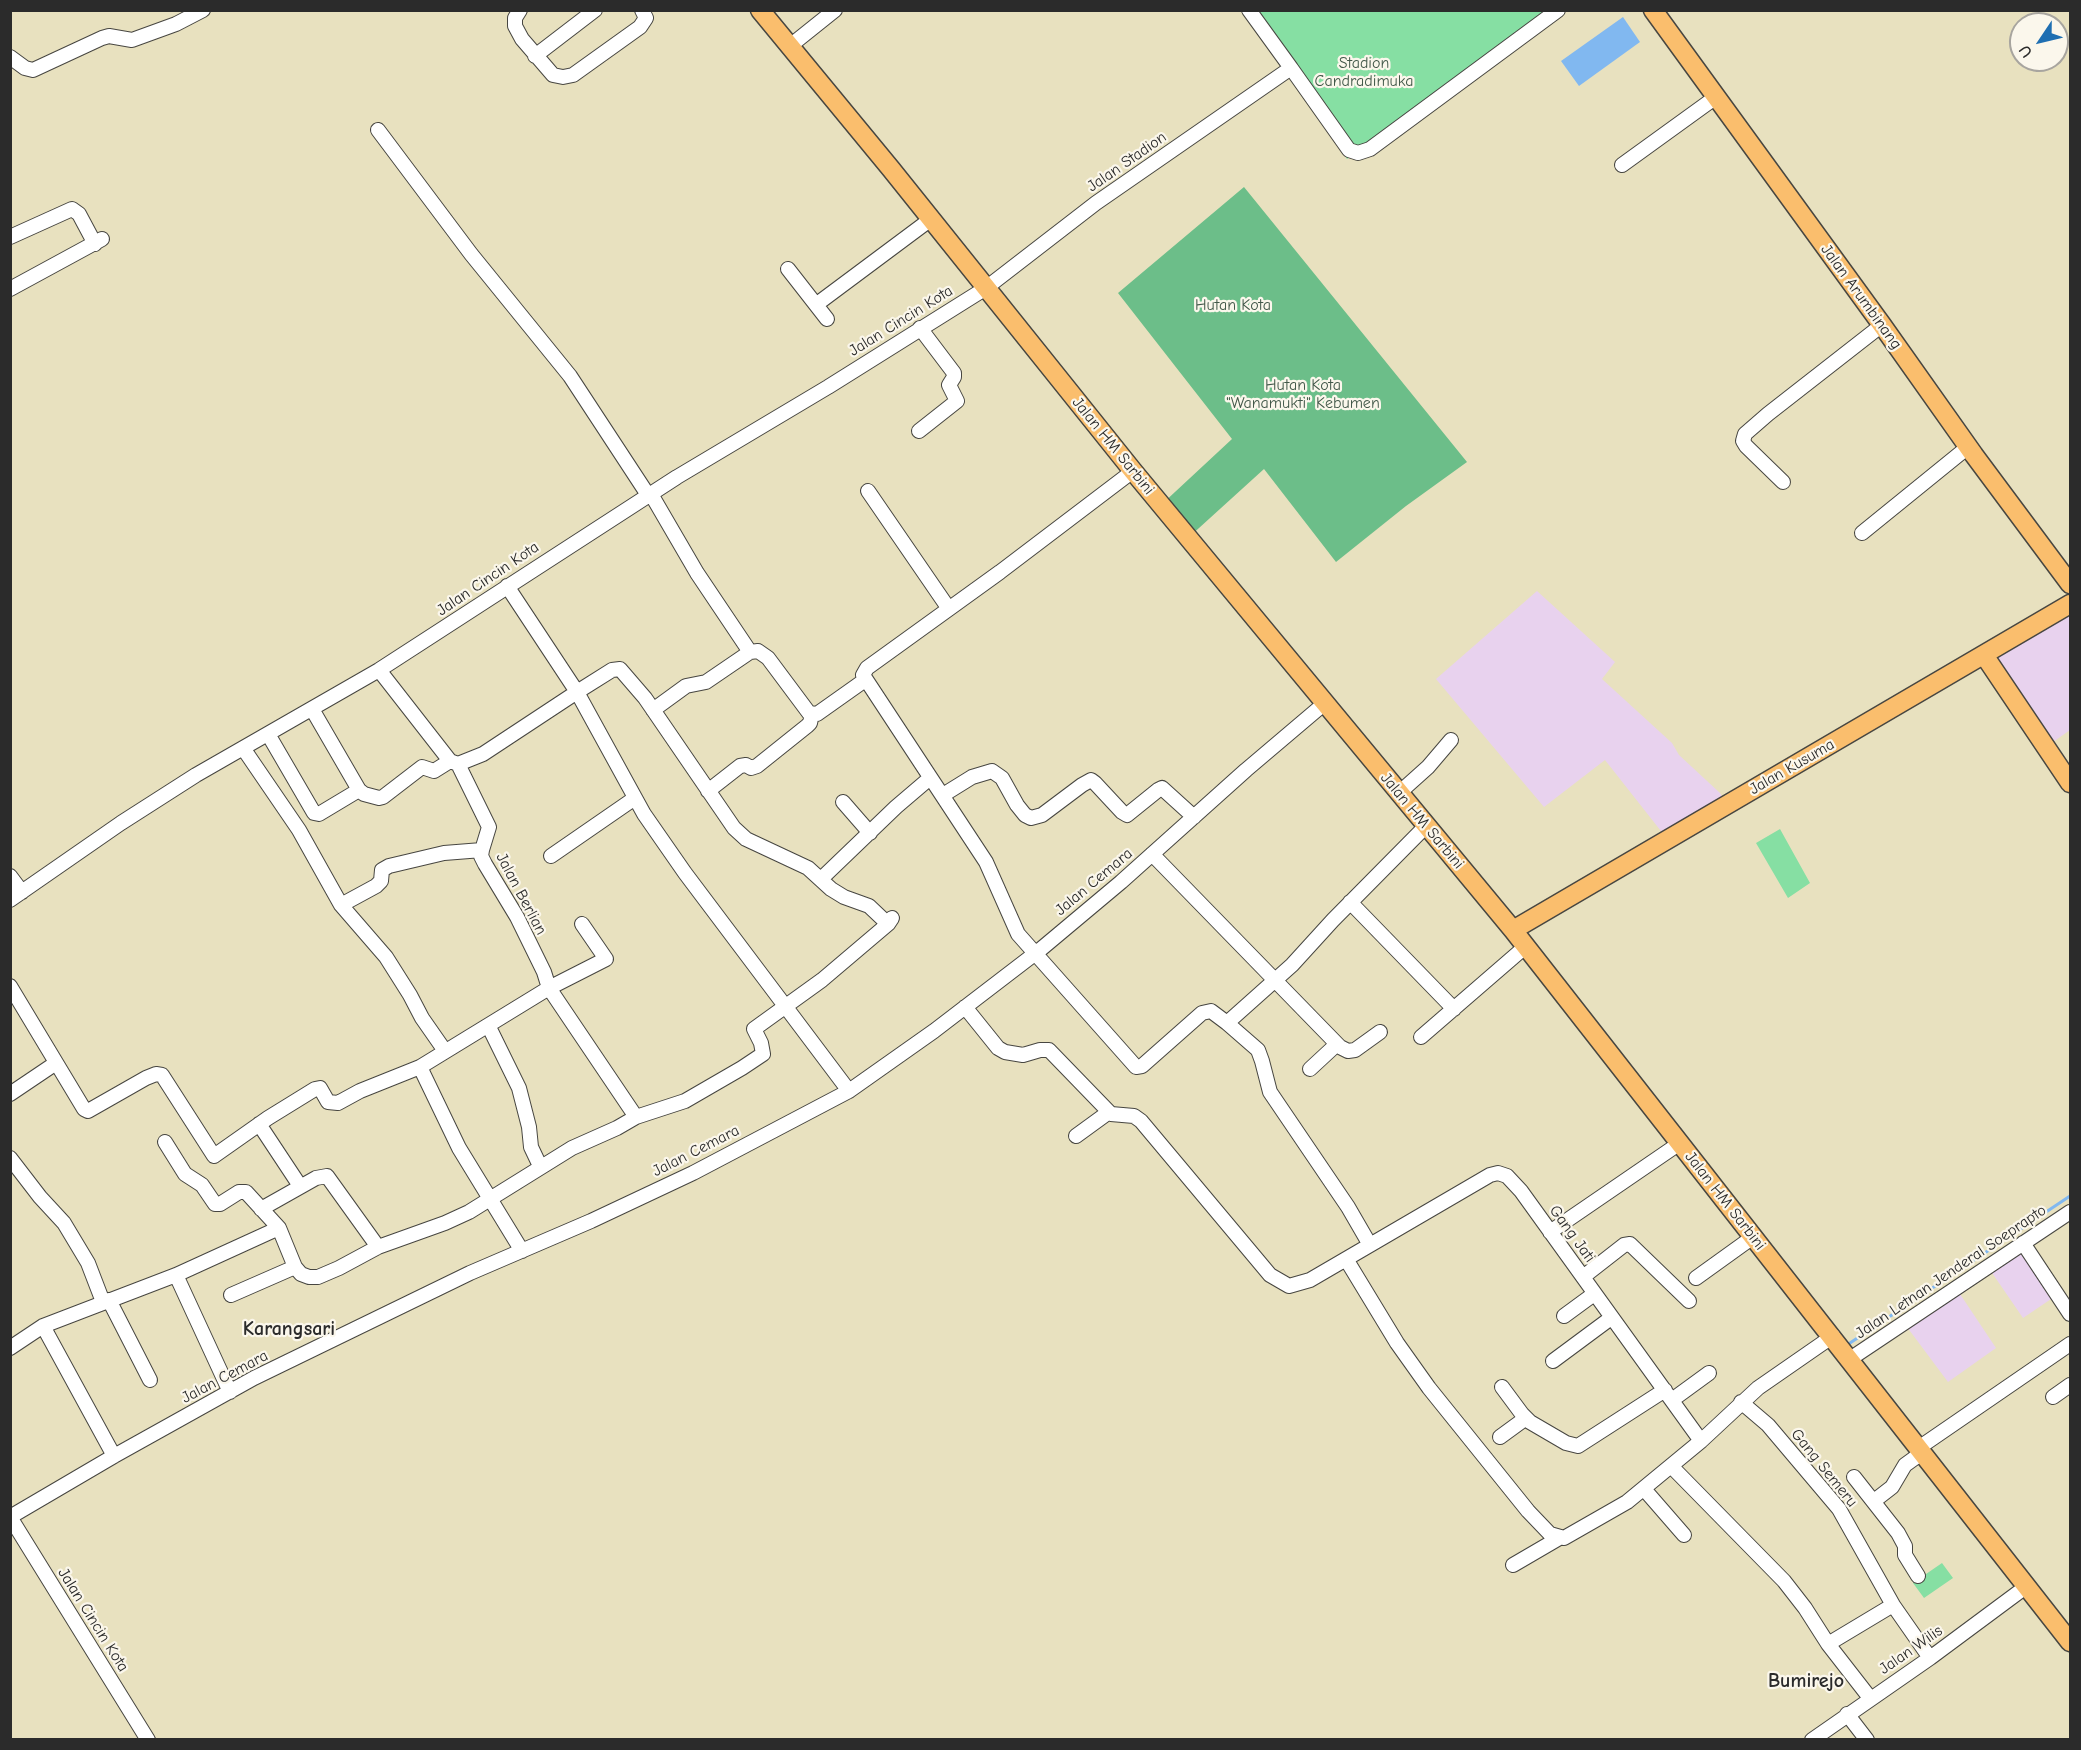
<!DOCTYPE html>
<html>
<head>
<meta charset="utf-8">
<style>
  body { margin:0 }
  #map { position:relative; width:2081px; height:1750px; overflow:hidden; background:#e8e1bf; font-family:"Comic Neue",sans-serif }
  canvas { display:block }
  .frame { position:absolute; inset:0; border:12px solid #2b2b2b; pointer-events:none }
  .north { position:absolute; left:2009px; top:12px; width:60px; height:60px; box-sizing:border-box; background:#fbf7ec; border:2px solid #a8a59f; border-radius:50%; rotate:235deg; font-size:16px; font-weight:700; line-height:24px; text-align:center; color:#2b2b2b }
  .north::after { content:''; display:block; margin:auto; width:21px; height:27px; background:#1f6fb2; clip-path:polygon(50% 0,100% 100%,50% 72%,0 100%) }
</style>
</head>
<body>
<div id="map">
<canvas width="2081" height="1750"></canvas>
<div class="frame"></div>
<div class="north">U</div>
</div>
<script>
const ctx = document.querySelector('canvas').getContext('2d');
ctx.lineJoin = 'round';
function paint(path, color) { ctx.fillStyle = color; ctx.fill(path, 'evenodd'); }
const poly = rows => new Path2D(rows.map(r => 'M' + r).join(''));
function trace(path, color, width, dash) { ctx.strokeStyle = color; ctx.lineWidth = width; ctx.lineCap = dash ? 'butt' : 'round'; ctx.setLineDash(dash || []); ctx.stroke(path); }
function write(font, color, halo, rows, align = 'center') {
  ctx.font = font + ' "Comic Neue",sans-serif'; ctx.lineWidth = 4.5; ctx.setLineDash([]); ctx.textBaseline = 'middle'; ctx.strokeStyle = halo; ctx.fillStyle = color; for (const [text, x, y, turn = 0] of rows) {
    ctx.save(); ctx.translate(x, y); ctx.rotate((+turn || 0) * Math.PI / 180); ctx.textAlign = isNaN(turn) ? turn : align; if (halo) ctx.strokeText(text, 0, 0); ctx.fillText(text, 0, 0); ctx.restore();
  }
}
paint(poly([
  [1537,591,1615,662,1602,679,1672,743,1679,755,1720,793,1730,810,1668,840,1605,760,1544,807,1436,679],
  [2070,610,2070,730,2046,747,1987,659],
  [2023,1243,2057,1295,2023,1318,1988,1267],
  [1956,1288,1996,1348,1948,1382,1904,1323]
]), '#e8d2ee');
paint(poly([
  [1241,11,1563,11,1347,159],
  [1780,829,1810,883,1788,898,1756,843],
  [1942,1563,1953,1578,1924,1598,1913,1583]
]), '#86dfa3');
paint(poly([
  [1244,187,1467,462,1406,506,1336,562,1264,469,1188,538,1161,505,1232,439,1118,293]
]), '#6cbe89');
paint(poly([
  [1623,17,1640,42,1579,86,1561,61]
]), '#81b8f0');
trace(poly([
  [1847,1345,2070,1196]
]), '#81b8f0', 3);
const minor = poly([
  [520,10,515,18,515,26,522,39,553,75,563,77,573,75,640,27,646,18,642,10],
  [1249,10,1291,68],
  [790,46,835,10],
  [535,56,595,10],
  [10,57,25,68,33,70,102,38,109,36,132,40,176,24,203,10],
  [378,130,471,254,570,376,648,495],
  [1622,165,1716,97],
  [10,237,72,209,79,214,95,244],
  [788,269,827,319],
  [10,289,102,239],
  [817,304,931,219],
  [919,431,957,401,949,385,954,377,954,373,920,328],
  [1133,471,1000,572,867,668,863,675,986,862,1018,934,1136,1067,1142,1066,1202,1013,1211,1011,1227,1023],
  [1783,482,1746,446,1743,441,1745,434,1768,414,1882,325],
  [868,491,949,609],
  [651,494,697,573,750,652,758,651,768,658,809,713,817,714,865,680],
  [1862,533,1968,447],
  [507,586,577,692,644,814,685,873,849,1091],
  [379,670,450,761,458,764,489,827,482,850,481,856,485,864,517,917,544,972,549,988,636,1117],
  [312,709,359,790,364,794,379,798,383,797,422,767,434,771,450,761],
  [653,710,686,686,706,682,750,652],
  [268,734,314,813,319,814,359,790],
  [243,748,299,830,341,905,386,957,410,995,422,1018,445,1051],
  [458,764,483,754,577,692,612,670,620,669,645,698,734,828,746,839,808,868,831,889,844,897,869,906,888,924,892,918],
  [708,791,740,766,746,765,751,768,757,766,807,726,810,723,812,714],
  [1399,793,1428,767,1451,740],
  [943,795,972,777,992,771,1002,778,1017,805,1025,815,1031,818,1042,815,1082,785,1091,780,1095,783,1122,812,1127,815,1158,790,1162,788,1194,817],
  [843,802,870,833],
  [1152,854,1340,1047,1348,1051,1355,1050,1380,1032],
  [551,856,635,798],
  [10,876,22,892],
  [821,879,896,807,930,778],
  [10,900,121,823,196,775,379,670,677,477,828,387,986,288,1096,203,1291,68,1349,150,1358,153,1370,149,1558,10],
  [1350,902,1454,1009],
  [341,905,376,886,381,881,382,870,389,866,444,853,482,850],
  [10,986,84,1109,88,1111,146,1078,156,1074,162,1075,214,1156,268,1118,315,1089,320,1088,328,1102,338,1103,360,1091,420,1067,549,988,606,959,582,924],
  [965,1007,998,1048,1005,1052,1023,1055,1040,1050,1049,1050,1111,1114,1134,1116,1141,1121,1270,1275,1289,1286,1310,1280,1490,1175,1498,1173,1507,1176,1521,1191,1701,1441],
  [489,1027,519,1088,529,1127,531,1147,540,1166],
  [1421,1037,1525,947],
  [420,1067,459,1148,522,1251],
  [1310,1069,1337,1044],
  [10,1094,56,1063],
  [259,1124,300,1186],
  [1076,1136,1109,1112],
  [165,1142,185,1174,202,1185,215,1204,220,1204,239,1192,246,1192,279,1228,295,1267,301,1274,309,1277,318,1277,339,1268,378,1247,445,1223,469,1212,572,1148,617,1128,636,1117,685,1101,742,1068,763,1054,761,1043,754,1029,822,980,888,924],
  [10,1158,40,1197,64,1223,88,1263,103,1302],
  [261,1209,316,1178,327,1176,378,1247],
  [1550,1232,1680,1143],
  [2023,1243,2070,1314],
  [1370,1245,1348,1207,1270,1092,1262,1061,1258,1050,1227,1023,1292,965,1333,920,1426,826],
  [1346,1259,1397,1343,1429,1388,1528,1511,1550,1534,1564,1538,1627,1502,1701,1441,1758,1388,1833,1336],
  [176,1275,230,1392],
  [1583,1277,1624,1245,1630,1244,1689,1301],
  [1696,1278,1753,1237],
  [231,1295,295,1267],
  [109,1300,150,1380],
  [1564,1316,1594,1294],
  [43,1326,114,1456],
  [10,1348,43,1326,176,1275,279,1228],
  [1850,1359,2070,1212],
  [1553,1361,1611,1318],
  [1502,1387,1522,1414,1530,1422,1566,1443,1578,1446,1665,1390],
  [2053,1397,2070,1385],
  [1672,1400,1709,1373],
  [1741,1402,1768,1425,1839,1509,1893,1605,1930,1658],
  [1500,1437,1526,1418],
  [1920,1447,2070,1344],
  [1672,1467,1784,1581,1805,1608,1828,1644],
  [1854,1477,1898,1533,1905,1546,1905,1555,1918,1576],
  [1644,1489,1684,1535],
  [1874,1501,1892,1487,1905,1465,1923,1452],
  [10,1517,114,1456,254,1378,470,1273,591,1221,693,1173,849,1091,934,1031,1041,949,1121,882,1246,770,1325,703],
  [10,1517,148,1740],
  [1513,1565,1561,1537],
  [1870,1698,1828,1644,1893,1605],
  [1847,1714,1867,1740],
  [1812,1740,1930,1658,2027,1586]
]);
const major = poly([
  [760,10,891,169,1133,471,1513,930,2070,1642],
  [1653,10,1882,325,1974,455,2070,584],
  [1984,655,2070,783],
  [1513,930,2070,604]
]);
trace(minor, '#474641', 16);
trace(major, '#474641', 21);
trace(minor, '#fff', 14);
trace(major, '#fabe6d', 18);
write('16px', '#425849', '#fbf7ec', [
  ["Stadion",1364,63],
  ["Candradimuka",1364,81],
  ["Hutan Kota",1233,305],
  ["Hutan Kota",1303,385],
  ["\"Wanamukti\" Kebumen",1303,403]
]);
write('16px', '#2b2b2b', '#fbf7ec', [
  ["Jalan Stadion",1127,162,-35],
  ["Jalan Arumbinang",1861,297,54],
  ["Jalan Cincin Kota",901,321,-32],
  ["Jalan HM Sarbini",1113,446,51],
  ["Jalan Cincin Kota",488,579,-34],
  ["Jalan Kusuma",1792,767,-30],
  ["Jalan HM Sarbini",1422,821,50],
  ["Jalan Cemara",1094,882,-40],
  ["Jalan Berlian",521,894,62],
  ["Jalan Cemara",696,1151,-27],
  ["Jalan HM Sarbini",1725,1201,52],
  ["Gang Jati",1572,1234,54],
  ["Jalan Letnan Jenderal Soeprapto",1951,1272,-34],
  ["Jalan Cemara",225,1377,-28],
  ["Gang Semeru",1824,1468,51],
  ["Jalan Cincin Kota",93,1620,58],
  ["Jalan Wilis",1911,1650,-35]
]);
write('bold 20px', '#2b2b2b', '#fbf7ec', [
  ["Karangsari",289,1329],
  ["Bumirejo",1806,1681]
]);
</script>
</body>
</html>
